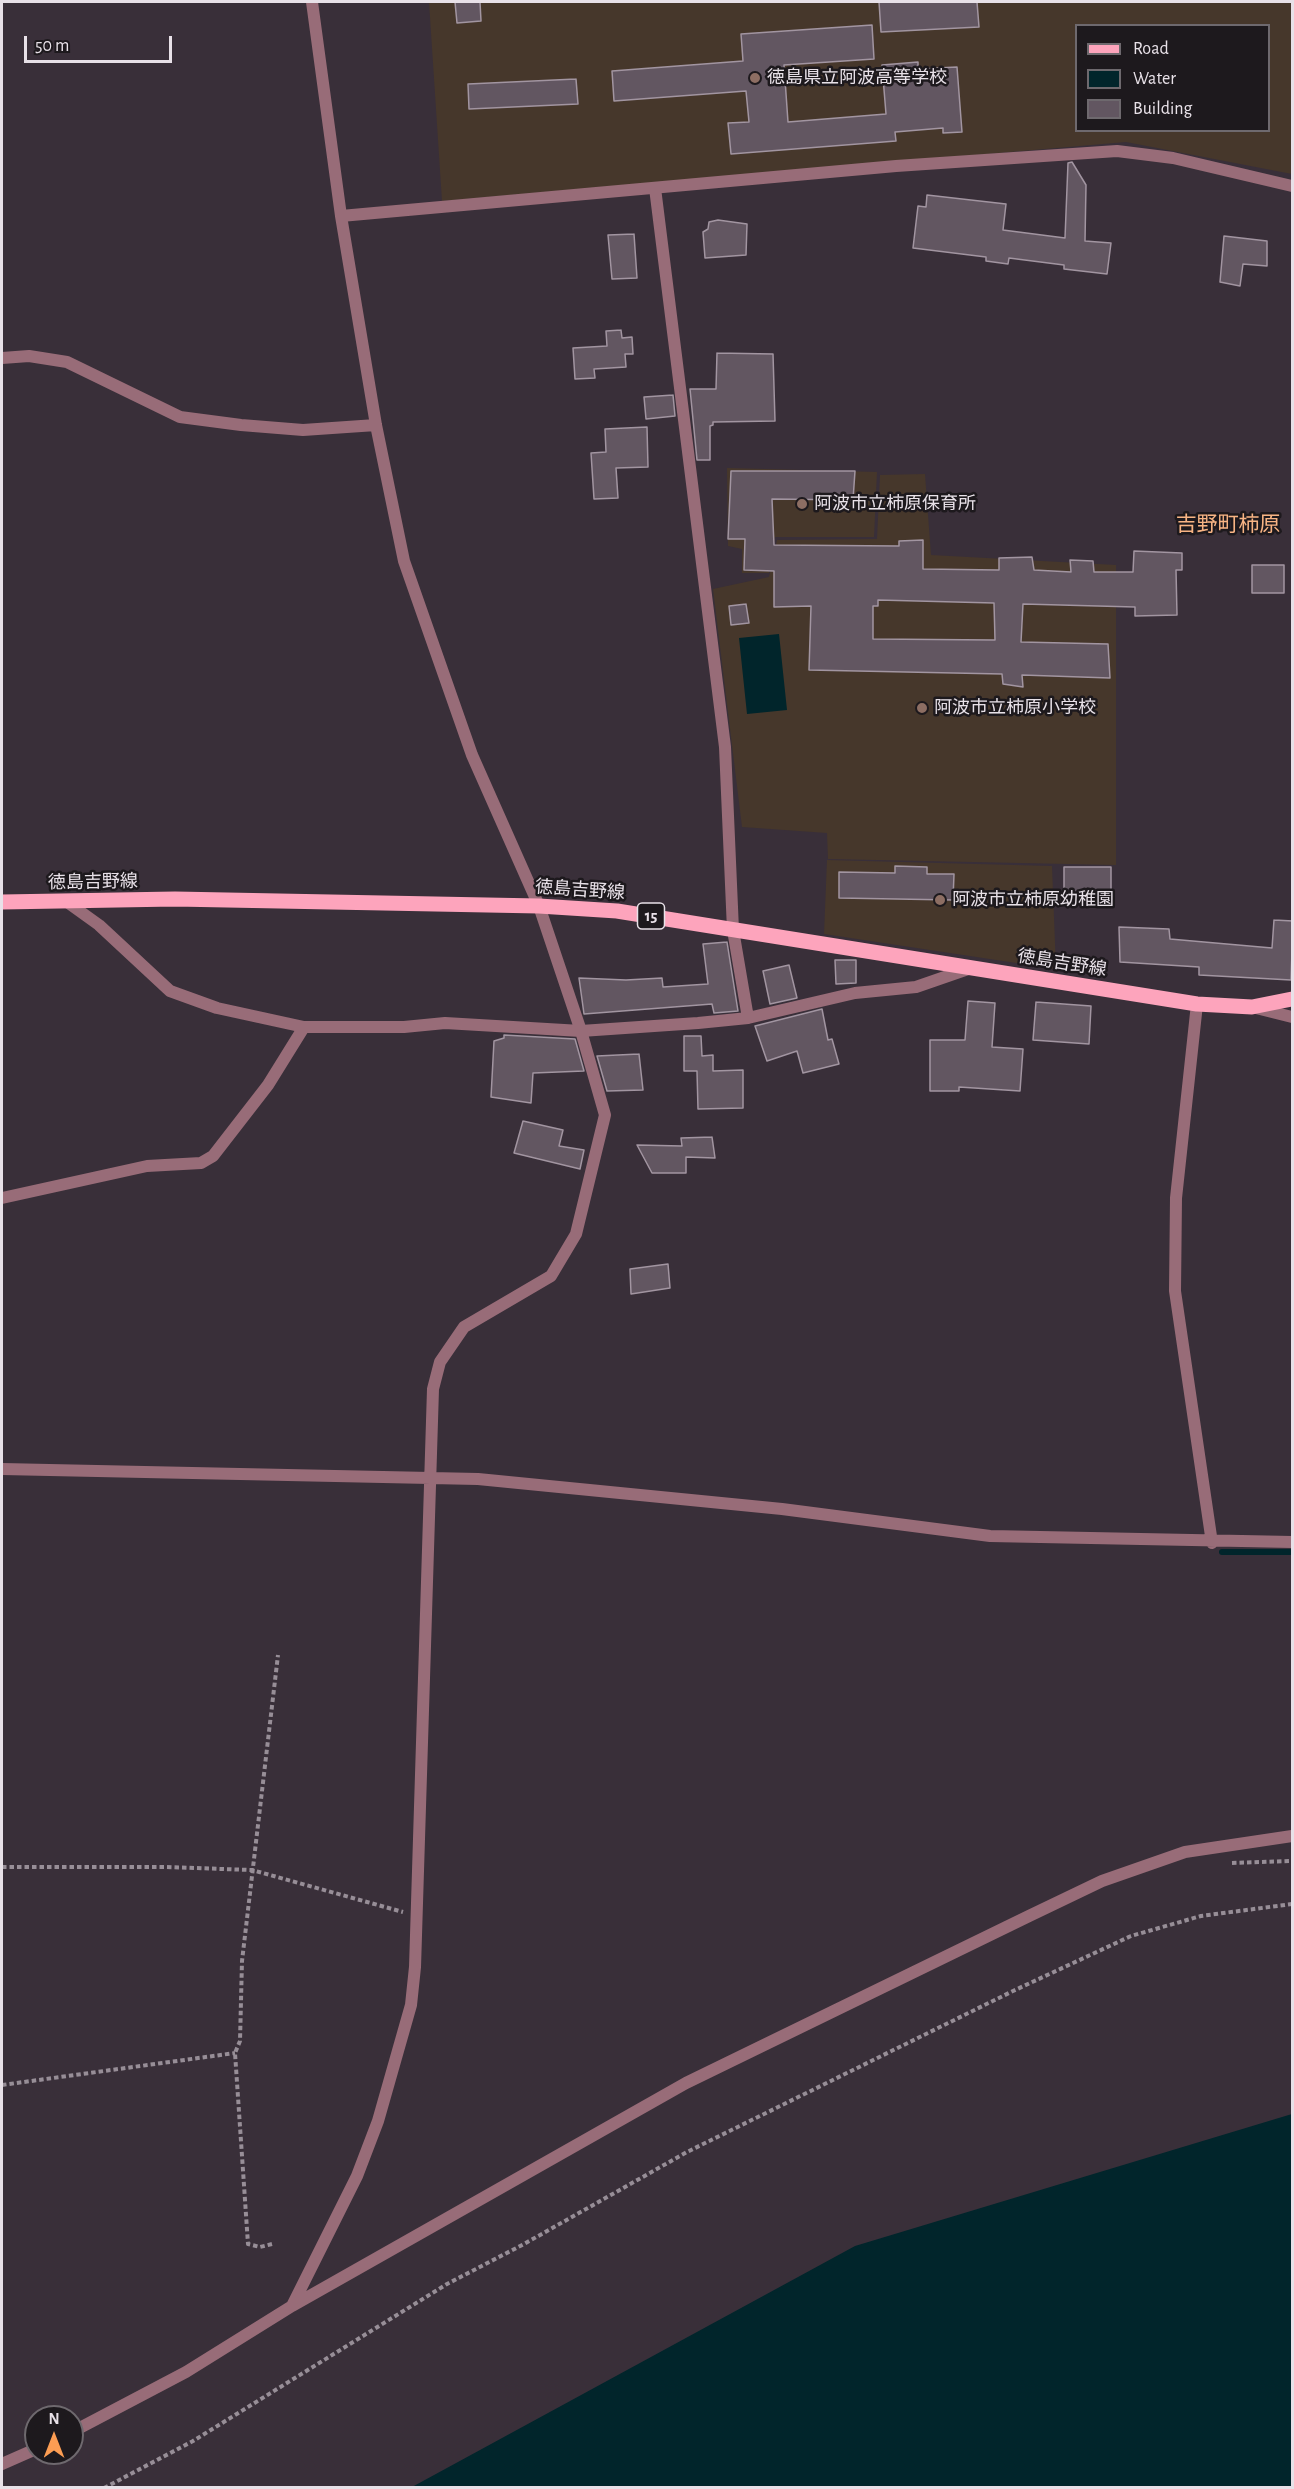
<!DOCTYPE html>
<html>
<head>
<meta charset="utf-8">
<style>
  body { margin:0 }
  #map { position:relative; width:1294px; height:2489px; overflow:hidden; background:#392f39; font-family:"Alegreya Sans",sans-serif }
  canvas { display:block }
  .frame { position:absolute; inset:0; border:3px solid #e8e1e8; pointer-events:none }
  .legend { position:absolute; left:1075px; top:24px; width:195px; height:108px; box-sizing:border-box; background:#1d191d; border:2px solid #6e696e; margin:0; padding:8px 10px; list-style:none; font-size:18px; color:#e8e1e8 }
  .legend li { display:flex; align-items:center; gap:12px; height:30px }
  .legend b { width:30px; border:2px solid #6e696e }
  .north { position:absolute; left:24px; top:2405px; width:60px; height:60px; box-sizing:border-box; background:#1d191d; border:2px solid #6e696e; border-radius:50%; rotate:0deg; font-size:16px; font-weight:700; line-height:24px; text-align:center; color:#e8e1e8 }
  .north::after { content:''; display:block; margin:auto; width:21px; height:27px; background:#fc9d53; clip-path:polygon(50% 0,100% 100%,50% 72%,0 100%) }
  .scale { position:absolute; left:24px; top:36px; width:148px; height:27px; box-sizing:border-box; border:3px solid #e8e1e8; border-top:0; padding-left:8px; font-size:18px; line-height:21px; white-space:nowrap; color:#e8e1e8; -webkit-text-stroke:4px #1d191d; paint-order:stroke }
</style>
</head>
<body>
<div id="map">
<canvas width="1294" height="2489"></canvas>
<div class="frame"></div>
<ul class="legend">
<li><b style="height:8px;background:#fda4bc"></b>Road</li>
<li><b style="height:16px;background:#01252b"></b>Water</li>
<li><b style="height:16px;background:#625661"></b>Building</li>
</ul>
<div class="north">N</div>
<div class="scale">50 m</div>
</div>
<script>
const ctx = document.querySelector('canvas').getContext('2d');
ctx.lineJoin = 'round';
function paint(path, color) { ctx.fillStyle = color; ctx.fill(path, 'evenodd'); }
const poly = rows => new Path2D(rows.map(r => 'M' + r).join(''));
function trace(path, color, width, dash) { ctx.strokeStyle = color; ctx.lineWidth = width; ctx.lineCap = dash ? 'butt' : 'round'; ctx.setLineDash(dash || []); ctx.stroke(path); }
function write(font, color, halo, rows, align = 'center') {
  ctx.font = font + ' "Alegreya Sans","Noto Sans JP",sans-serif'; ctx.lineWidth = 5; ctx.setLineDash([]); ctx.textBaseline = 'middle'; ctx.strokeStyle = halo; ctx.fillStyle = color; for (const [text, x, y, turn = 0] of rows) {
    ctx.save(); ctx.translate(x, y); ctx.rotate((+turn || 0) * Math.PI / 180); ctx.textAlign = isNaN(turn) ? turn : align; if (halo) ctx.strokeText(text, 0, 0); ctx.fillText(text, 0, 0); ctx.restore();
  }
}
paint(poly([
  [429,2,1292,2,1292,174,1126,142,442,201],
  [1076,26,1268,26,1268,130,1076,130],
  [727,468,877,472,874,537,775,537,769,573,742,573,742,549,728,546],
  [925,474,931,555,1116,565,1116,865,828,859,827,833,742,827,713,589,769,577,777,540,877,539,880,475],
  [827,860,1052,866,1056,969,824,934]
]), '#46372b');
paint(poly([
  [779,634,787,710,747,714,739,638],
  [1292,2114,1292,2487,412,2487,855,2246]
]), '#01252b');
trace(poly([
  [1222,1552,1292,1552]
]), '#01252b', 6);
const building = poly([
  [455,2,480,2,481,21,457,23,455,2],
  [879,2,977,2,979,27,881,32,879,2],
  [872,25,874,59,784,65,788,122,886,114,882,65,918,62,918,69,957,67,962,132,943,133,943,128,895,132,896,141,731,154,728,123,749,122,746,91,614,101,612,71,743,61,741,34,872,25],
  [576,79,578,104,469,109,468,84,576,79],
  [1072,162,1086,185,1085,241,1111,243,1107,274,1064,269,1064,265,1009,258,1008,264,986,261,986,257,913,248,918,206,926,207,927,195,1006,204,1003,230,1065,238,1068,163,1072,162],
  [718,220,747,224,746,255,705,258,703,232,708,229,709,222,718,220],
  [634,234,637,278,612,279,608,235,634,234],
  [1224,236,1267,241,1267,266,1243,264,1240,286,1220,282,1224,236],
  [621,330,622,338,632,337,633,354,625,354,626,367,594,369,595,378,575,379,573,348,607,346,606,331,621,330],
  [717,353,773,354,775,421,713,422,713,425,710,426,710,460,697,460,690,389,716,389,717,353],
  [673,395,675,416,646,419,644,397,673,395],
  [647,427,648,467,616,468,618,498,594,499,591,453,606,452,605,429,647,427],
  [731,471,855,471,853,500,772,499,774,545,899,546,899,541,923,540,923,569,999,570,999,558,1032,557,1034,570,1071,572,1070,560,1093,561,1094,572,1133,572,1134,551,1182,553,1182,570,1176,570,1177,615,1135,616,1135,607,1023,604,1021,642,1108,644,1110,678,1022,675,1023,687,1003,684,1002,674,809,670,811,606,774,607,774,571,744,570,745,539,728,539,731,471],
  [878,600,994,603,995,640,873,639,873,606,878,606,878,600],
  [1252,565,1284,565,1284,593,1252,593,1252,565],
  [746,604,749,623,731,625,729,606,746,604],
  [895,866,927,867,927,874,954,874,953,900,839,898,839,872,895,873,895,866],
  [1064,867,1111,867,1111,899,1064,899,1064,867],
  [1274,920,1293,921,1291,980,1199,975,1199,967,1120,962,1119,927,1169,929,1170,939,1272,948,1274,920],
  [727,942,738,1011,714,1013,712,1004,584,1014,579,978,626,980,662,978,663,987,708,984,703,944,727,942],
  [835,960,856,960,856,983,836,984,835,960],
  [789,965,797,998,770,1004,763,971,789,965],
  [968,1001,995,1003,992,1047,1023,1049,1020,1091,959,1087,959,1091,930,1091,930,1040,965,1040,968,1001],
  [1036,1002,1091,1006,1089,1044,1033,1040,1036,1002],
  [822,1009,828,1040,832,1039,839,1064,803,1073,797,1051,767,1061,755,1026,822,1009],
  [504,1035,575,1039,584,1071,533,1073,531,1103,491,1097,494,1041,504,1038,504,1035],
  [684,1036,701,1036,702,1056,713,1055,713,1071,743,1070,743,1108,698,1109,697,1071,684,1071,684,1036],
  [639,1054,643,1090,607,1091,597,1056,639,1054],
  [523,1121,563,1130,559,1146,584,1150,580,1169,514,1153,523,1121],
  [712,1137,715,1158,686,1157,686,1173,652,1173,637,1145,682,1146,681,1138,712,1137],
  [668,1264,670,1288,631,1294,630,1269,668,1264]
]);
paint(building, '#625661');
trace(building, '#a295a1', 1.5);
trace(poly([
  [1232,1863,1292,1861],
  [2,1867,165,1867,252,1870,403,1912],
  [2,2085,235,2053],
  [272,2244,260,2247,248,2244,235,2053,240,2041,242,1961,278,1655],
  [104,2488,193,2441,447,2284,524,2244,687,2152,1013,1991,1131,1936,1201,1916,1292,1904]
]), '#978e97', 4, [4.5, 3]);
trace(poly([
  [655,188,725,747,733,930,748,1018],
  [341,216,896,166,1117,151,1173,158,1292,186],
  [2,358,29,356,67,362,180,417,241,425,303,430,376,425],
  [67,902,99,925,170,991,217,1008,304,1027,404,1027,445,1023,581,1031,698,1023,748,1018,855,993,916,987,968,969],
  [1197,1004,1176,1198,1175,1291,1212,1543],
  [1256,1008,1292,1017],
  [2,1198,147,1166,201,1163,213,1156,268,1085,304,1027],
  [2,1469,478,1479,782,1509,990,1536,1292,1542],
  [292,2306,357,2176,378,2121,411,2005,415,1967,433,1389,440,1362,464,1327,551,1276,576,1234,605,1115,581,1031,539,906,472,755,404,561,376,425,341,216,312,2],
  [72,2432,186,2372,292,2306,686,2083,1029,1916,1102,1881,1185,1852,1292,1836],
  [2,2464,36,2449]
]), '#986c78', 12);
trace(poly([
  [2,902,175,899,539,906,617,911,1197,1004,1252,1007,1292,999]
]), '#fda4bc', 15);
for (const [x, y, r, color] of [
  [755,78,6,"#8d6e63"],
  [802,504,6,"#8d6e63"],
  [922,708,6,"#8d6e63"],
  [940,900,6,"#8d6e63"]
]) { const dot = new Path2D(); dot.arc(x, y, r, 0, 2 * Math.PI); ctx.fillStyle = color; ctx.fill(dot); trace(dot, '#1d191d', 2); }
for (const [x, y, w] of [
  [651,916,27]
]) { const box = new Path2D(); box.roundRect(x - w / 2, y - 13, w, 26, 4.5); ctx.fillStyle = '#1d191d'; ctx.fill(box); trace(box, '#e8e1e8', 1.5); }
write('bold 16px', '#e8e1e8', null, [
  ["15",651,916]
]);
write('18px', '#e8e1e8', '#1d191d', [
  ["徳島県立阿波高等学校",767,78],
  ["阿波市立柿原保育所",814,504],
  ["阿波市立柿原小学校",934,708],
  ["阿波市立柿原幼稚園",952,900]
], 'left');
write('18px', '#e8e1e8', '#1d191d', [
  ["徳島吉野線",93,882,-1],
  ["徳島吉野線",580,890,4],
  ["徳島吉野線",1062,963,9]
]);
write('21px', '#f7b484', '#1d191d', [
  ["吉野町柿原",1228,525]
]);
</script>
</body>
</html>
